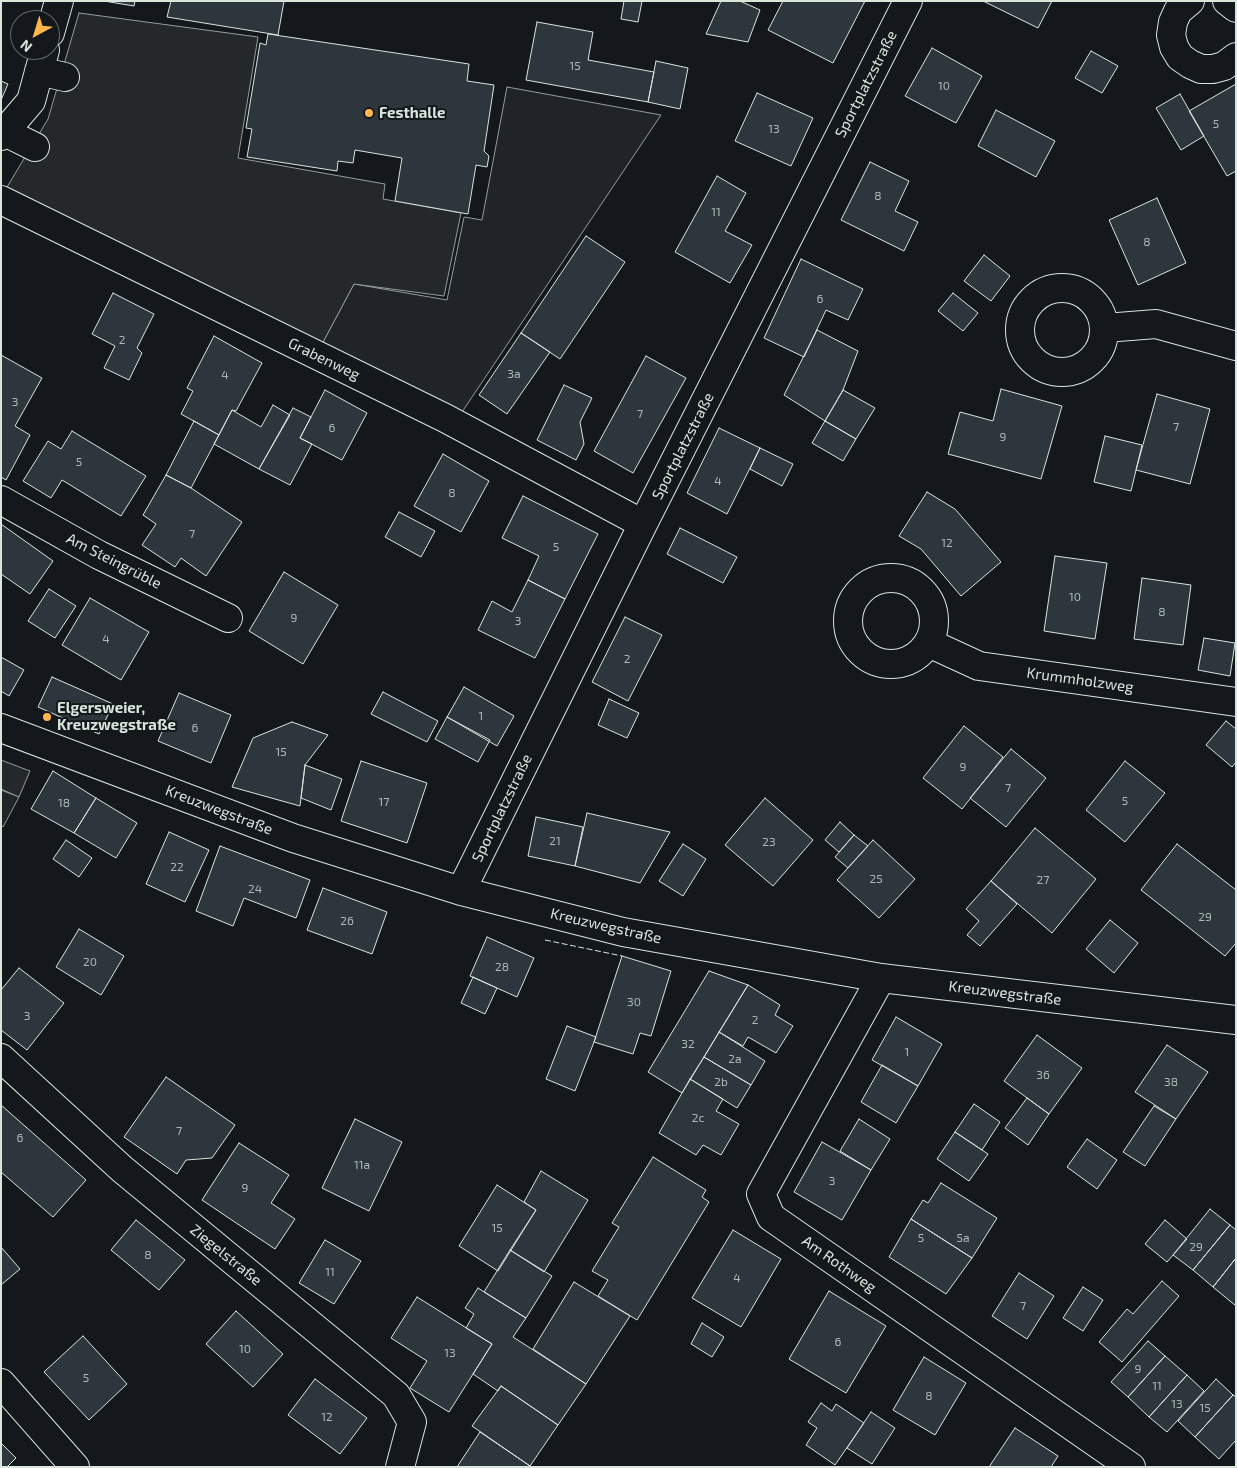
<!DOCTYPE html>
<html>
<head>
<meta charset="utf-8">
<style>
  body { margin:0 }
  #map { position:relative; width:1237px; height:1468px; overflow:hidden; background:#14181c; font-family:"Exo 2",sans-serif }
  canvas { display:block }
  .frame { position:absolute; inset:0; border:2px solid #d8e6dc; pointer-events:none }
  .north { position:absolute; left:10px; top:10px; width:50px; height:50px; box-sizing:border-box; background:#14181c; border:1px solid #626a69; border-radius:50%; rotate:219deg; font-size:14px; font-weight:700; line-height:20px; text-align:center; color:#d8e6dc }
  .north::after { content:''; display:block; margin:auto; width:18px; height:22px; background:#ffb74d; clip-path:polygon(50% 0,100% 100%,50% 72%,0 100%) }
</style>
</head>
<body>
<div id="map">
<canvas width="1237" height="1468"></canvas>
<div class="frame"></div>
<div class="north">N</div>
</div>
<script>
const ctx = document.querySelector('canvas').getContext('2d');
ctx.lineJoin = 'round';
function paint(path, color) { ctx.fillStyle = color; ctx.fill(path, 'evenodd'); }
const poly = rows => new Path2D(rows.map(r => 'M' + r).join(''));
function trace(path, color, width, dash) { ctx.strokeStyle = color; ctx.lineWidth = width; ctx.lineCap = dash ? 'butt' : 'round'; ctx.setLineDash(dash || []); ctx.stroke(path); }
function write(font, color, halo, rows, align = 'center') {
  ctx.font = font + ' "Exo 2",sans-serif'; ctx.lineWidth = 4; ctx.setLineDash([]); ctx.textBaseline = 'middle'; ctx.strokeStyle = halo; ctx.fillStyle = color; for (const [text, x, y, turn = 0] of rows) {
    ctx.save(); ctx.translate(x, y); ctx.rotate((+turn || 0) * Math.PI / 180); ctx.textAlign = isNaN(turn) ? turn : align; if (halo) ctx.strokeText(text, 0, 0); ctx.fillText(text, 0, 0); ctx.restore();
  }
}
const green = poly([
  [507,87,661,115,462,412,322,344,354,284,447,300,464,217,482,220,507,87],
  [1,790,19,797,3,827,1,825,1,790]
]);
paint(green, '#202428');
trace(green, '#939e99', 1);
const parking = poly([
  [79,13,258,37,238,158,385,184,383,199,461,213,444,296,354,284,322,344,7,187,48,119,79,13],
  [1,760,30,771,19,797,1,789,1,760]
]);
paint(parking, '#24282b');
trace(parking, '#939e99', 1);
const building = poly([
  [104,1,135,1,134,6,104,1],
  [171,1,284,1,278,35,167,17,171,1],
  [624,1,642,1,638,22,621,19,624,1],
  [721,1,740,1,760,10,748,42,706,34,721,1],
  [783,1,865,1,833,63,768,30,783,1],
  [983,1,1052,1,1038,28,983,1],
  [537,22,593,32,588,60,654,72,648,102,526,80,537,22],
  [268,34,469,64,467,81,494,85,484,151,489,156,487,167,476,165,468,214,395,201,402,158,355,150,353,163,338,161,337,171,247,157,252,129,246,128,260,43,266,45,268,34],
  [932,48,982,76,956,123,905,96,932,48],
  [1091,51,1118,66,1102,93,1075,78,1091,51],
  [656,61,688,68,680,109,648,102,656,61],
  [1,81,8,84,1,100,1,81],
  [1236,84,1236,171,1227,176,1189,111,1236,84],
  [757,93,813,118,791,166,735,141,757,93],
  [1180,94,1204,136,1181,150,1156,108,1180,94],
  [996,110,1055,141,1036,177,978,146,996,110],
  [870,162,909,181,895,211,918,222,904,251,841,220,870,162],
  [717,176,746,193,725,231,752,245,730,283,675,252,717,176],
  [1157,198,1186,263,1138,285,1109,220,1157,198],
  [586,236,625,262,560,359,521,333,586,236],
  [984,255,1010,276,991,301,964,281,984,255],
  [801,259,863,289,848,320,826,310,804,357,764,338,801,259],
  [113,293,154,314,137,348,142,353,129,380,104,368,115,346,92,334,113,293],
  [953,293,978,313,963,331,938,311,953,293],
  [817,330,858,351,843,390,825,421,784,395,817,330],
  [521,333,550,352,507,414,479,395,521,333],
  [214,336,262,363,236,411,232,410,219,435,181,414,193,391,187,388,214,336],
  [1,355,42,378,15,426,30,435,6,480,1,477,1,355],
  [646,356,686,378,633,473,594,451,646,356],
  [564,385,592,398,580,422,584,444,576,460,537,440,564,385],
  [1001,389,1062,406,1041,479,948,454,960,412,993,421,1001,389],
  [325,390,367,413,342,460,300,438,325,390],
  [843,390,875,408,856,439,825,421,843,390],
  [1157,394,1210,409,1190,484,1136,470,1157,394],
  [273,405,290,415,259,469,214,444,232,410,261,427,273,405],
  [293,408,311,417,300,438,312,444,290,485,259,469,293,408],
  [194,421,219,435,191,488,166,475,194,421],
  [825,421,856,439,843,461,812,443,825,421],
  [719,428,760,448,727,514,687,493,719,428],
  [72,431,146,476,121,516,62,480,51,498,23,481,48,441,61,449,72,431],
  [1105,436,1142,445,1131,491,1094,482,1105,436],
  [760,448,793,464,782,486,750,469,760,448],
  [443,454,489,481,461,532,414,506,443,454],
  [166,475,191,488,242,522,206,576,181,558,175,567,142,545,156,524,143,515,166,475],
  [927,492,955,509,1001,562,961,596,921,549,899,536,927,492],
  [523,496,598,534,565,599,528,580,539,556,502,538,523,496],
  [399,512,435,531,421,557,385,537,399,512],
  [1,524,53,561,30,594,1,574,1,524],
  [680,528,737,557,723,583,667,554,680,528],
  [1055,556,1107,563,1095,639,1044,631,1055,556],
  [284,572,338,605,303,664,249,631,284,572],
  [1142,578,1191,585,1183,645,1134,639,1142,578],
  [528,580,565,599,535,658,478,630,492,601,512,612,528,580],
  [49,589,76,606,55,638,28,621,49,589],
  [90,598,149,632,121,680,62,645,90,598],
  [625,617,662,635,628,701,592,682,625,617],
  [1204,638,1235,643,1230,676,1198,670,1204,638],
  [1,657,24,670,9,696,1,691,1,657],
  [52,677,113,704,99,734,38,707,52,677],
  [464,687,514,716,497,746,447,717,464,687],
  [383,692,438,721,427,742,371,714,383,692],
  [179,693,231,715,211,763,158,741,179,693],
  [609,699,639,713,627,738,598,725,609,699],
  [447,717,490,740,478,762,435,739,447,717],
  [1226,721,1236,729,1236,762,1232,767,1206,745,1226,721],
  [292,722,328,735,305,765,300,806,232,787,253,738,292,722],
  [964,726,1003,757,962,809,923,778,964,726],
  [1011,749,1046,778,1006,827,970,798,1011,749],
  [361,761,427,783,407,843,341,821,361,761],
  [1125,761,1165,793,1125,842,1086,810,1125,761],
  [305,765,342,779,331,810,301,798,305,765],
  [53,771,96,798,74,833,31,809,53,771],
  [96,798,137,823,116,858,74,833,96,798],
  [765,798,813,840,773,886,725,845,765,798],
  [587,813,670,832,640,883,575,866,587,813],
  [536,817,583,827,575,866,528,856,536,817],
  [840,822,854,835,839,852,825,840,840,822],
  [1035,828,1096,879,1052,933,991,881,1035,828],
  [169,832,209,850,185,902,146,884,169,832],
  [854,835,868,846,848,868,835,857,854,835],
  [66,840,92,858,79,877,53,859,66,840],
  [873,840,915,879,879,918,837,880,873,840],
  [683,844,706,859,683,896,659,881,683,844],
  [1177,844,1236,890,1236,943,1225,956,1141,890,1177,844],
  [220,846,310,880,296,918,244,898,233,926,196,911,220,846],
  [991,881,1017,904,980,946,967,935,979,921,966,909,991,881],
  [323,888,387,912,372,954,307,930,323,888],
  [1110,920,1138,943,1114,973,1086,949,1110,920],
  [79,929,124,956,101,995,56,967,79,929],
  [487,937,534,958,517,997,470,976,487,937],
  [622,956,671,971,651,1036,640,1033,633,1054,594,1042,622,956],
  [19,968,64,1003,27,1050,1,1030,1,990,19,968],
  [709,971,748,985,682,1093,648,1072,709,971],
  [473,977,497,988,485,1014,461,1003,473,977],
  [748,985,780,1005,775,1015,793,1026,776,1053,748,1037,743,1046,719,1032,748,985],
  [896,1017,942,1044,918,1086,872,1060,896,1017],
  [567,1026,596,1037,575,1091,546,1079,567,1026],
  [719,1032,765,1061,751,1085,704,1057,719,1032],
  [1037,1035,1082,1068,1049,1114,1004,1081,1037,1035],
  [1167,1045,1208,1072,1176,1119,1135,1092,1167,1045],
  [704,1057,751,1085,737,1108,690,1079,704,1057],
  [882,1065,918,1086,896,1123,861,1102,882,1065],
  [166,1077,235,1125,212,1158,186,1160,177,1174,124,1137,166,1077],
  [690,1079,723,1099,716,1111,739,1124,721,1155,703,1145,696,1155,659,1133,690,1079],
  [1027,1098,1049,1114,1028,1145,1005,1128,1027,1098],
  [974,1104,1000,1122,982,1150,955,1132,974,1104],
  [1,1105,86,1180,53,1217,1,1172,1,1105],
  [1154,1106,1176,1119,1145,1166,1123,1152,1154,1106],
  [355,1119,402,1142,369,1211,322,1188,355,1119],
  [859,1119,890,1139,871,1170,840,1151,859,1119],
  [955,1132,988,1154,969,1181,937,1159,955,1132],
  [1087,1139,1117,1160,1097,1189,1067,1167,1087,1139],
  [822,1142,871,1170,842,1220,794,1192,822,1142],
  [239,1143,289,1175,271,1203,295,1219,275,1249,202,1200,239,1143],
  [653,1157,706,1190,702,1197,709,1202,637,1320,598,1296,608,1280,592,1271,619,1227,612,1223,653,1157],
  [541,1171,588,1200,544,1272,510,1250,536,1210,524,1202,541,1171],
  [941,1183,997,1218,972,1258,911,1219,923,1200,928,1203,941,1183],
  [497,1185,536,1210,498,1271,459,1246,497,1185],
  [1210,1209,1230,1225,1193,1270,1173,1255,1210,1209],
  [911,1219,972,1258,946,1294,889,1257,911,1219],
  [136,1220,185,1260,159,1290,111,1250,136,1220],
  [1165,1220,1187,1239,1167,1262,1145,1244,1165,1220],
  [1230,1225,1236,1230,1236,1258,1213,1287,1193,1270,1230,1225],
  [733,1230,781,1259,741,1327,692,1298,733,1230],
  [325,1240,361,1261,334,1304,299,1283,325,1240],
  [1,1247,20,1269,1,1285,1,1247],
  [510,1250,552,1276,526,1318,484,1292,510,1250],
  [1236,1258,1236,1306,1213,1287,1236,1258],
  [1019,1273,1054,1296,1027,1339,992,1316,1019,1273],
  [1162,1281,1179,1296,1122,1362,1099,1342,1127,1309,1133,1314,1162,1281],
  [574,1282,630,1316,586,1384,533,1349,574,1282],
  [1083,1287,1103,1300,1083,1331,1063,1318,1083,1287],
  [478,1288,526,1318,513,1337,586,1384,558,1425,501,1386,498,1391,473,1374,492,1344,466,1328,474,1314,465,1308,478,1288],
  [829,1291,886,1326,846,1393,789,1359,829,1291],
  [417,1297,492,1344,449,1412,410,1388,427,1361,391,1338,417,1297],
  [236,1311,283,1354,253,1387,206,1344,236,1311],
  [702,1323,724,1337,712,1357,691,1344,702,1323],
  [83,1336,127,1384,89,1420,44,1372,83,1336],
  [1148,1341,1165,1356,1128,1397,1111,1382,1148,1341],
  [1165,1356,1187,1375,1149,1417,1128,1397,1165,1356],
  [924,1357,966,1383,935,1435,893,1410,924,1357],
  [1187,1375,1204,1391,1167,1432,1149,1417,1187,1375],
  [315,1379,367,1418,340,1454,288,1415,315,1379],
  [1216,1379,1233,1395,1195,1437,1178,1421,1216,1379],
  [501,1386,558,1425,530,1466,472,1426,501,1386],
  [1233,1395,1236,1397,1236,1440,1219,1459,1195,1437,1233,1395],
  [821,1403,832,1411,836,1404,864,1423,835,1465,806,1445,817,1428,808,1422,821,1403],
  [871,1412,895,1428,872,1464,847,1448,871,1412],
  [1015,1428,1058,1456,1051,1467,989,1467,1015,1428],
  [480,1432,530,1466,529,1467,457,1467,480,1432],
  [1,1443,16,1458,7,1467,1,1467,1,1443]
]);
paint(building, '#2c363c');
trace(building, '#d8e6dc', 1);
const minor = poly([
  [1190,1,1178,11,1173,22,1171,35,1174,47,1180,57,1190,64,1201,69,1213,69,1224,66,1236,57],
  [1227,1,1236,8],
  [50,33,59,1],
  [39,71,65,77],
  [5,132,35,147],
  [1,136,31,101,45,50],
  [1,200,445,418,643,524],
  '1020 330a42 42 0 1 1 84 0a42 42 0 1 1-84 0Z',
  [1105,328,1156,324,1236,346],
  [1,500,99,555,228,618],
  '848 621a43 43 0 1 1 86 0a43 43 0 1 1-86 0Z',
  [929,643,979,666,1236,702],
  [1,728,293,838,461,891,623,932,881,978,1236,1020],
  [461,891,643,524,908,1],
  [881,978,761,1194,771,1217,1131,1467],
  [1,1058,122,1169,396,1395,412,1422,400,1467],
  [1,1383,75,1467]
]);
trace(minor, '#d8e6dc', 30);
trace(minor, '#14181c', 28);
trace(poly([
  [545,940,622,956]
]), '#d8e6dc', 1, [6, 2.5]);
for (const [x, y, r, color] of [
  [369,113,5,"#ffb74d"],
  [47,717,5,"#ffb74d"]
]) { const dot = new Path2D(); dot.arc(x, y, r, 0, 2 * Math.PI); ctx.fillStyle = color; ctx.fill(dot); trace(dot, '#14181c', 2); }
write('12px', '#adbab4', null, [
  ["15",575,66],
  ["10",944,86],
  ["5",1216,124],
  ["13",774,129],
  ["8",878,196],
  ["11",716,212],
  ["8",1147,242],
  ["6",820,299],
  ["2",122,340],
  ["3a",514,374],
  ["4",225,375],
  ["3",15,402],
  ["7",640,414],
  ["7",1176,427],
  ["6",332,428],
  ["9",1003,437],
  ["5",79,462],
  ["4",718,481],
  ["8",452,493],
  ["7",192,534],
  ["12",947,543],
  ["5",556,547],
  ["10",1075,597],
  ["8",1162,612],
  ["9",294,618],
  ["3",518,621],
  ["4",106,639],
  ["2",627,659],
  ["1",481,716],
  ["6",195,728],
  ["15",281,752],
  ["9",963,767],
  ["7",1008,788],
  ["5",1125,801],
  ["17",384,802],
  ["18",64,803],
  ["21",555,841],
  ["23",769,842],
  ["22",177,867],
  ["25",876,879],
  ["27",1043,880],
  ["24",255,889],
  ["29",1205,917],
  ["26",347,921],
  ["20",90,962],
  ["28",502,967],
  ["30",634,1002],
  ["3",27,1016],
  ["2",755,1020],
  ["32",688,1044],
  ["1",907,1052],
  ["2a",735,1059],
  ["36",1043,1075],
  ["2b",721,1082],
  ["38",1171,1082],
  ["2c",698,1118],
  ["7",179,1131],
  ["6",20,1138],
  ["11a",362,1165],
  ["3",832,1181],
  ["9",245,1188],
  ["15",497,1228],
  ["5",921,1238],
  ["5a",963,1238],
  ["29",1196,1247],
  ["8",148,1255],
  ["11",330,1272],
  ["4",737,1278],
  ["7",1023,1306],
  ["6",838,1342],
  ["10",245,1349],
  ["13",450,1353],
  ["9",1138,1369],
  ["5",86,1378],
  ["11",1157,1386],
  ["8",929,1396],
  ["13",1177,1404],
  ["15",1205,1408],
  ["12",327,1417]
]);
write('15px', '#d8e6dc', '#14181c', [
  ["Sportplatzstraße",866,84,-63],
  ["Grabenweg",324,359,26],
  ["Sportplatzstraße",683,446,-63],
  ["Am Steingrüble",114,561,27],
  ["Krummholzweg",1080,680,8],
  ["Sportplatzstraße",502,808,-64],
  ["Kreuzwegstraße",219,810,21],
  ["Kreuzwegstraße",606,926,13],
  ["Kreuzwegstraße",1005,993,7],
  ["Ziegelstraße",226,1255,39],
  ["Am Rothweg",839,1264,35]
]);
write('bold 15px', '#d8e6dc', '#14181c', [
  ["Festhalle",379,113],
  ["Elgersweier,",57,708],
  ["Kreuzwegstraße",57,725]
], 'left');
</script>
</body>
</html>
